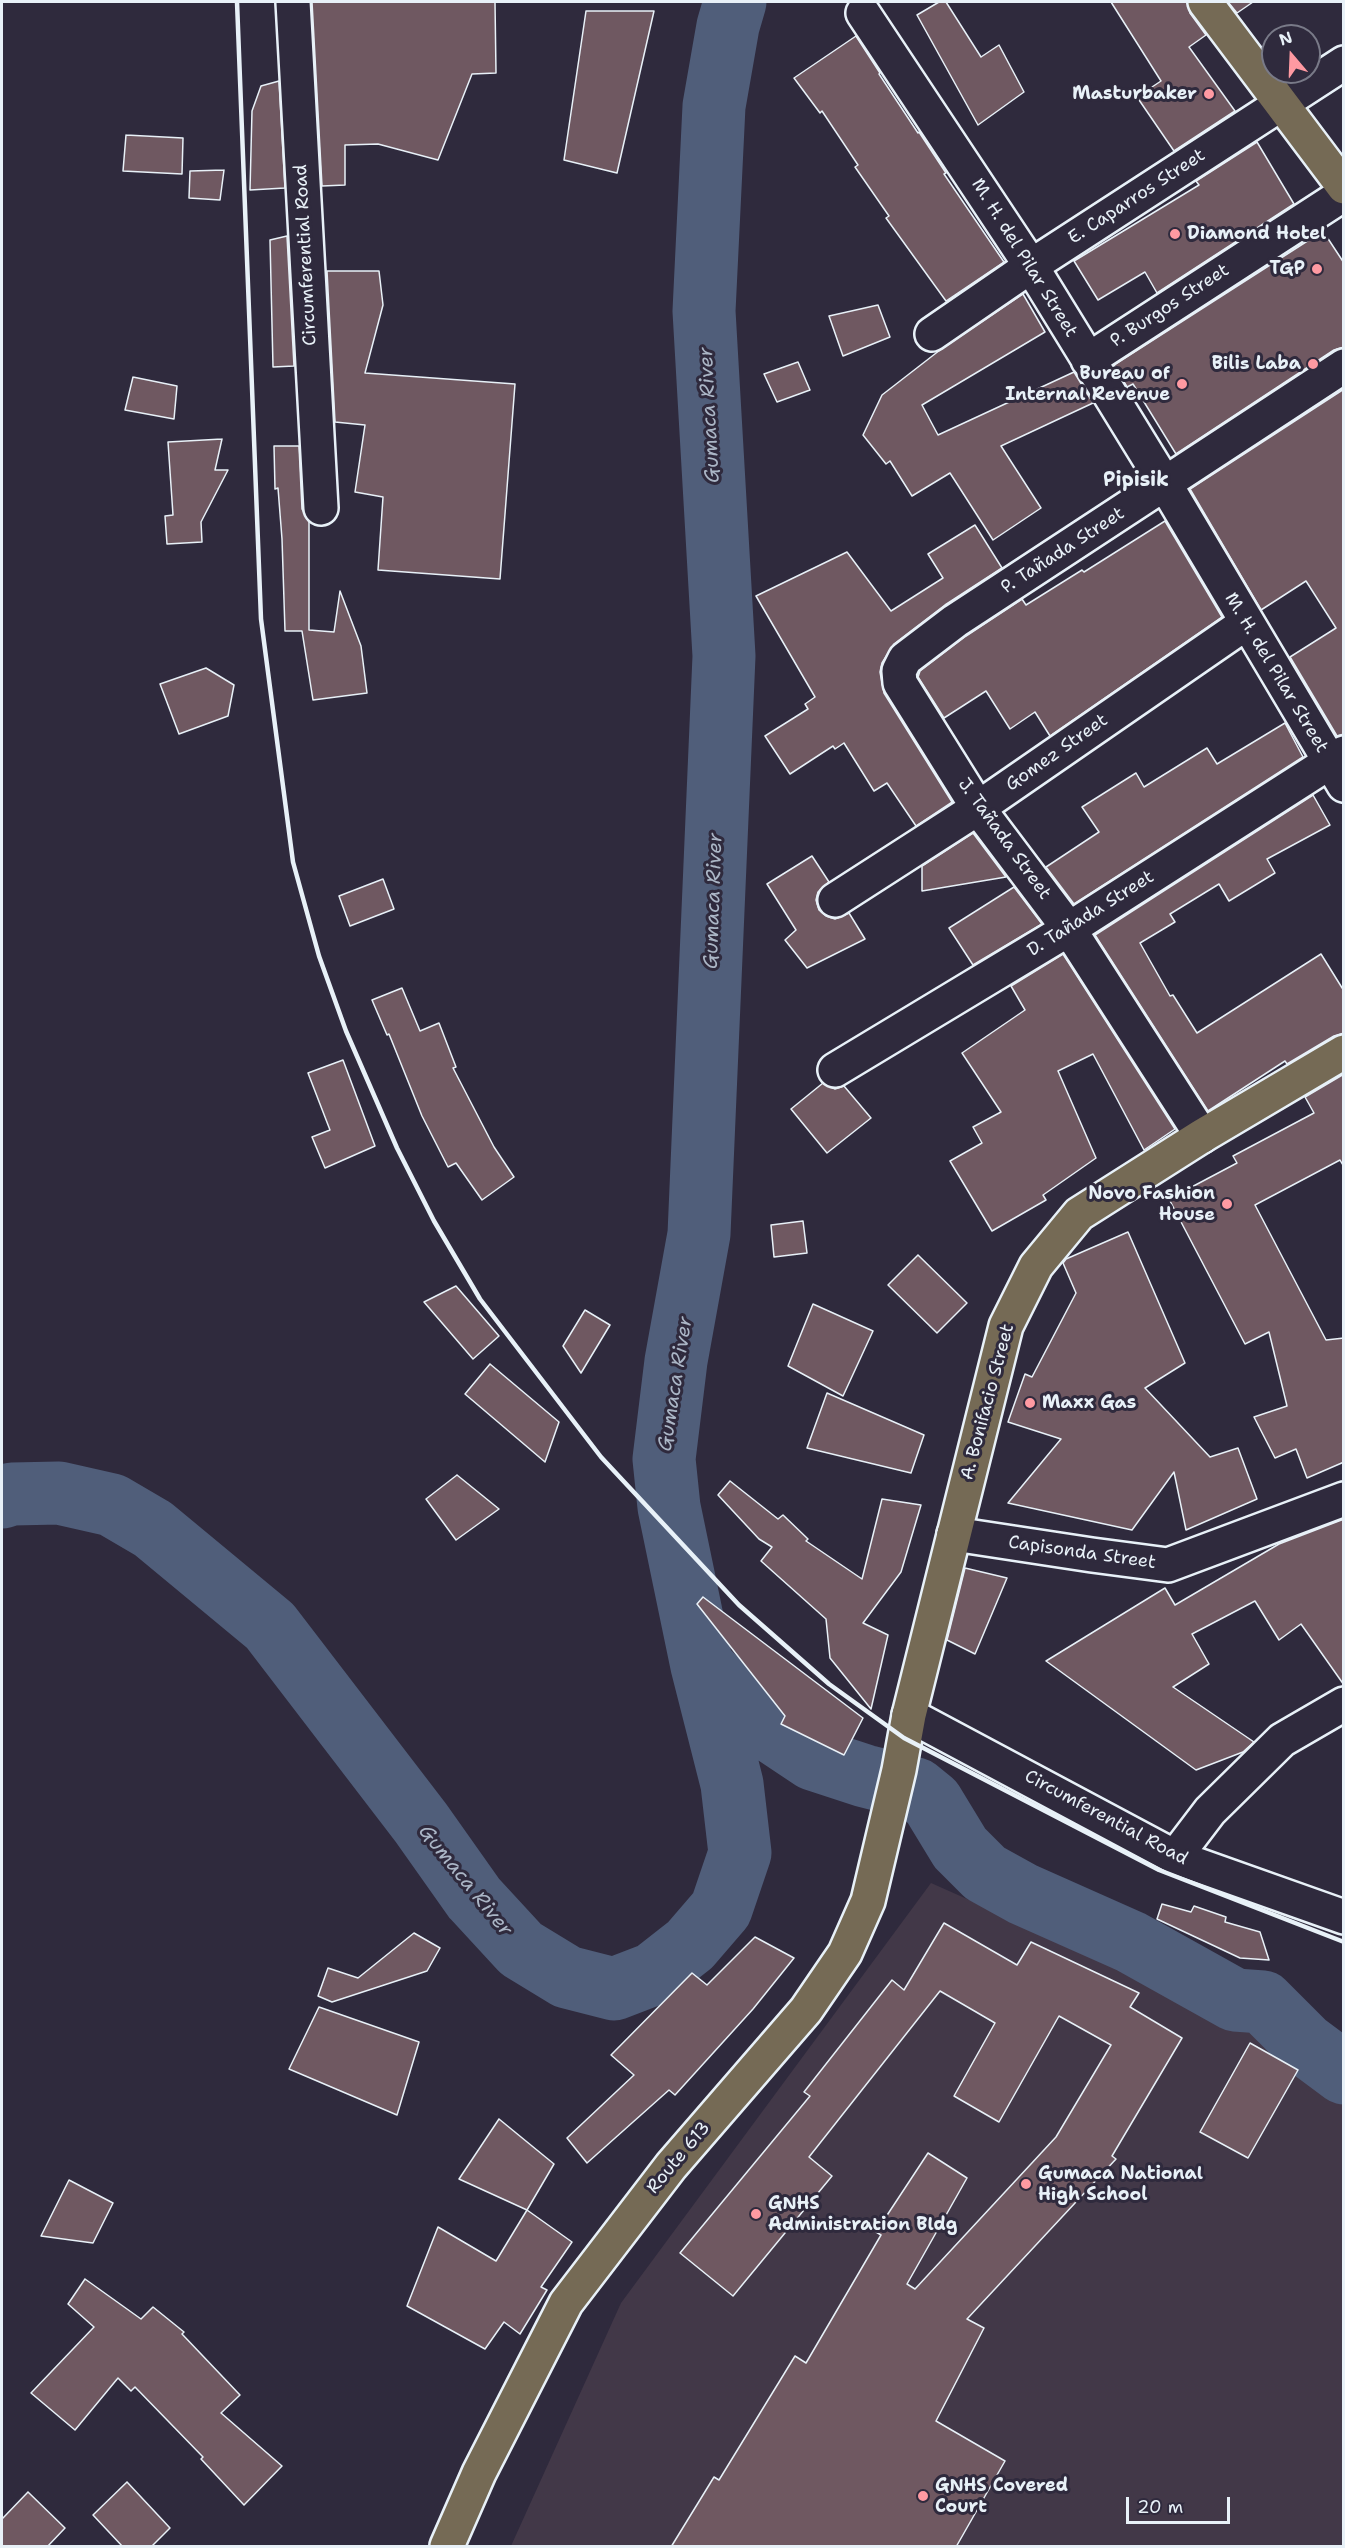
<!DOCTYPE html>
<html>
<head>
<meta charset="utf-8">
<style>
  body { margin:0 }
  #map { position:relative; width:1345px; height:2548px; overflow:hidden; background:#2f2a3d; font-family:"Shantell Sans",sans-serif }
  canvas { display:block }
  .frame { position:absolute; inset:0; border:3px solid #e8f1f8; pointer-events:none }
  .north { position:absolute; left:1261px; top:24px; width:60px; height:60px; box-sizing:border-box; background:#2f2a3d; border:2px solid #797a88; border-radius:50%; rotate:341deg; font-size:16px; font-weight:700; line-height:24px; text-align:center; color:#e8f1f8 }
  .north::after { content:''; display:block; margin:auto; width:21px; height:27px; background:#ff9aa2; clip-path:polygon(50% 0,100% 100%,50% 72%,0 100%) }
  .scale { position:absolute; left:1126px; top:2497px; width:104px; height:27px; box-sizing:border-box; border:3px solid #e8f1f8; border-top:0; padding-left:8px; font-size:18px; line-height:21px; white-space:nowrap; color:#e8f1f8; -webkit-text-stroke:4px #2f2a3d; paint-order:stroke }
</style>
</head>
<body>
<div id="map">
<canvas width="1345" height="2548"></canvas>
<div class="frame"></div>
<div class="north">N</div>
<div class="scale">20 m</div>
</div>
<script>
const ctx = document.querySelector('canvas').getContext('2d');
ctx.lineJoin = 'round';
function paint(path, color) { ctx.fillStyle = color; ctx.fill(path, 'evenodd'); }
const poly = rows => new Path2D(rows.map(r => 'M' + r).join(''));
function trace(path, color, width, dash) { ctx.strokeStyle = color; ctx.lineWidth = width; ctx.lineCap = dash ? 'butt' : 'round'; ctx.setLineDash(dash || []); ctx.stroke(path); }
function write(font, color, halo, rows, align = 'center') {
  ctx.font = font + ' "Shantell Sans",sans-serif'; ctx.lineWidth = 6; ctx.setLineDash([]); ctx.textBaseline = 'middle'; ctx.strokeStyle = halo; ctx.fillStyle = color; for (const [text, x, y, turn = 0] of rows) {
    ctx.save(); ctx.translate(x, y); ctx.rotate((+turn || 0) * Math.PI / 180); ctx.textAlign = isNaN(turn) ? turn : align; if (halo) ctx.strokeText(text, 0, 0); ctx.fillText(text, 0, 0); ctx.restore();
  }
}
paint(poly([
  [931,1883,1343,2066,1343,2546,511,2546,621,2303]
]), '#423848');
trace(poly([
  [2,1497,12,1494,59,1493,112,1505,153,1529,270,1626,421,1823,474,1898,521,1949,567,1977,614,1989,653,1974,690,1945,721,1909,740,1853,732,1784,702,1666,669,1507,664,1459,676,1361,699,1234,724,656,704,311,714,106,728,26,735,2],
  [702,1666,765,1727,813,1759,865,1776,916,1789,932,1802,960,1848,985,1873,1023,1894,1131,1942,1235,2000,1263,2002,1305,2044,1344,2073]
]), '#505e7a', 63);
const building = poly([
  [312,2,495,2,496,73,472,74,438,160,378,144,345,145,345,185,322,186,312,2],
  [939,2,946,2,981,57,999,45,1024,92,978,125,917,15,939,2],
  [1111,2,1187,2,1190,13,1206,35,1189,47,1235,111,1174,151,1137,97,1161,81,1111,2],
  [1228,2,1253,2,1237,13,1228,2],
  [586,11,654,11,617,173,564,160,586,11],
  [856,36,880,73,879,74,918,133,919,132,946,173,944,174,1004,262,946,301,886,218,889,216,855,167,858,165,822,111,820,113,794,78,856,36],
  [279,81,285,188,250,190,252,111,261,86,279,81],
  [126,135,183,138,182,174,123,171,126,135],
  [1257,142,1294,204,1157,293,1145,272,1098,300,1074,261,1199,185,1196,181,1257,142],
  [224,170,220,200,189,198,190,171,224,170],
  [1323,231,1344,263,1344,347,1334,350,1176,454,1133,384,1127,387,1114,365,1323,231],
  [287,236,294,366,273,367,270,240,287,236],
  [327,271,379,271,383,305,365,373,515,384,500,579,378,570,383,497,355,492,365,425,335,422,327,271],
  [1023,294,1045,332,922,405,938,435,1074,372,1093,403,1001,446,1041,508,993,540,950,473,912,496,890,461,886,464,863,435,882,395,940,350,1023,294],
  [878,305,890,337,843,356,829,316,878,305],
  [798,362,810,390,777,402,764,374,798,362],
  [133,377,177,386,174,419,125,410,133,377],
  [1344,389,1344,734,1337,736,1290,657,1336,628,1306,581,1261,610,1190,489,1344,389],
  [222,439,215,470,228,470,201,522,202,542,167,544,165,516,173,515,168,442,222,439],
  [274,446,299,446,302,509,309,522,309,630,334,632,340,591,361,646,367,693,313,700,302,631,285,631,282,539,278,488,275,489,274,446],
  [1165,521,1222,617,1050,736,1035,712,1010,729,986,691,944,718,918,677,920,671,966,636,1022,599,1026,605,1082,570,1084,572,1165,521],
  [975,525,1002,568,945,605,894,644,882,663,880,672,884,693,952,802,916,826,887,783,874,791,844,743,835,749,833,746,790,774,765,736,808,709,805,704,815,697,756,596,847,552,891,611,943,578,928,554,975,525],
  [206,668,234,685,228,716,179,734,160,684,206,668],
  [1285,723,1303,757,1074,904,1046,867,1099,832,1082,807,1136,773,1144,787,1207,748,1217,764,1285,723],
  [1313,795,1330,825,1267,859,1275,873,1229,901,1219,884,1170,914,1175,922,1140,943,1170,996,1173,995,1197,1033,1321,954,1344,991,1344,1033,1334,1036,1287,1064,1285,1061,1208,1111,1095,935,1313,795],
  [973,833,1006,877,922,891,922,866,973,833],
  [812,856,829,882,818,892,816,900,819,910,826,916,835,919,849,913,865,939,807,968,785,940,796,930,767,884,812,856],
  [383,879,394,909,350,926,339,896,383,879],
  [1014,887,1042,924,973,965,949,928,1014,887],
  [1063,954,1175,1129,1144,1150,1093,1054,1058,1071,1096,1158,1043,1195,1046,1200,992,1231,950,1161,982,1143,973,1127,1001,1112,962,1053,1025,1010,1011,986,1063,954],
  [402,988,420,1031,439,1023,456,1067,453,1068,494,1147,514,1177,482,1200,456,1163,448,1167,422,1116,389,1034,387,1035,372,1000,402,988],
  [343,1060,375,1146,325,1168,312,1137,330,1130,308,1073,343,1060],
  [1344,1074,1344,1167,1340,1160,1255,1205,1326,1340,1344,1338,1344,1462,1307,1478,1296,1449,1275,1458,1254,1417,1287,1406,1269,1332,1245,1344,1169,1199,1237,1163,1233,1156,1314,1113,1305,1097,1344,1074],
  [823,1083,835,1089,844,1086,871,1118,827,1153,791,1109,823,1083],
  [803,1221,807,1253,774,1257,771,1225,803,1221],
  [1128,1232,1185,1363,1145,1388,1210,1457,1238,1448,1257,1499,1186,1530,1174,1472,1132,1530,1008,1503,1061,1439,1008,1422,1025,1374,1032,1377,1076,1293,1063,1263,1066,1259,1128,1232],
  [918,1255,967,1303,937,1333,888,1285,918,1255],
  [456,1286,499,1336,473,1359,424,1302,456,1286],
  [813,1304,873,1331,843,1396,788,1366,813,1304],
  [585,1310,610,1325,581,1373,563,1346,585,1310],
  [490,1364,559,1422,545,1462,465,1394,490,1364],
  [827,1393,924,1435,911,1473,807,1448,827,1393],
  [457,1475,499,1509,456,1540,426,1499,457,1475],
  [730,1481,778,1519,783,1515,808,1539,806,1541,862,1579,882,1499,921,1505,901,1572,863,1623,888,1635,871,1709,830,1658,826,1619,761,1561,772,1547,759,1539,718,1495,730,1481],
  [1344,1519,1344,1685,1301,1624,1279,1640,1255,1601,1192,1634,1209,1664,1173,1687,1254,1742,1243,1752,1196,1770,1046,1661,1165,1588,1175,1605,1279,1544,1344,1519],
  [965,1568,1007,1578,975,1654,947,1640,965,1568],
  [703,1597,863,1718,844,1755,781,1724,785,1716,697,1604,703,1597],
  [1162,1904,1191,1912,1194,1906,1226,1917,1225,1922,1260,1932,1269,1960,1240,1958,1157,1919,1162,1904],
  [944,1923,1017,1965,1031,1942,1139,1993,1130,2007,1182,2038,1112,2156,1116,2159,967,2319,984,2328,936,2421,1005,2461,956,2547,671,2547,714,2477,719,2480,795,2356,806,2363,881,2235,876,2232,928,2153,967,2178,907,2284,915,2289,1056,2137,1111,2045,1059,2016,999,2122,954,2096,995,2023,940,1991,809,2157,832,2176,733,2296,680,2253,810,2096,804,2092,892,1980,904,1990,944,1923],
  [414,1933,440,1948,427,1971,332,2002,318,1996,328,1968,358,1978,414,1933],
  [755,1937,794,1958,753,2009,675,2095,669,2090,587,2163,567,2138,634,2075,611,2055,692,1973,707,1985,755,1937],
  [319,2007,419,2042,397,2115,289,2069,319,2007],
  [1250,2043,1298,2070,1248,2158,1200,2132,1250,2043],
  [499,2119,554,2164,527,2210,459,2179,499,2119],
  [69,2180,113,2203,93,2243,41,2236,69,2180],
  [527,2210,572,2242,541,2287,547,2290,520,2334,504,2322,485,2349,407,2306,438,2227,496,2261,527,2210],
  [85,2279,141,2319,153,2307,184,2332,182,2334,240,2395,221,2413,282,2466,244,2505,201,2459,203,2457,135,2387,131,2391,118,2378,75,2430,31,2393,94,2327,68,2304,85,2279],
  [127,2482,170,2528,151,2547,123,2547,93,2515,127,2482],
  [28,2492,65,2528,47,2547,2,2547,2,2519,28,2492]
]);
paint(building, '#6f5861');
trace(building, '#e8f1f8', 1.5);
const minor = poly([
  [293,2,321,508],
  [863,13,1031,266,1165,484,1344,785],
  [932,334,1031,266,1344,63],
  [1088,360,1344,194],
  [835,900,978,808,1246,623],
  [835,1070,1069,929,1344,753],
  [1202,1136,1069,929,978,808,900,683,899,671,905,659,955,621,1344,366],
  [954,1534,1092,1555,1168,1565,1344,1499],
  [909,1715,1175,1857,1344,1917],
  [1175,1857,1210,1811,1282,1740,1344,1704]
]);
const major = poly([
  [1205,2,1344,187],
  [447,2546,479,2473,566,2303,671,2166,806,2010,845,1953,868,1901,899,1770,909,1715,1006,1326,1036,1266,1079,1214,1202,1136,1344,1052]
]);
trace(minor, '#e8f1f8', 38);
trace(major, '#e8f1f8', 38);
trace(minor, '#2f2a3d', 33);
trace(major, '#756a55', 33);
trace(poly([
  [237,2,261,619,293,862,319,956,346,1031,397,1148,434,1221,480,1299,601,1457,739,1605,829,1684,904,1738,1159,1870,1344,1942]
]), '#e8f1f8', 4.5);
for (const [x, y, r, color] of [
  [1209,94,6,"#ff9aa2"],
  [1175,234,6,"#ff9aa2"],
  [1317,269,6,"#ff9aa2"],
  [1313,364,6,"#ff9aa2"],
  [1182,384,6,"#ff9aa2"],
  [1227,1204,6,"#ff9aa2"],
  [1030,1403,6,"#ff9aa2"],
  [1026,2184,6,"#ff9aa2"],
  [756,2214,6,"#ff9aa2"],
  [923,2496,6,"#ff9aa2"]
]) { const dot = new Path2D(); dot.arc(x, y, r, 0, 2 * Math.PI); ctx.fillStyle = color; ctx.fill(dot); trace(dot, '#2f2a3d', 2); }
write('bold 18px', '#e8f1f8', '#2f2a3d', [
  ["Masturbaker",1197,94],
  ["Diamond Hotel",1187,234,"left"],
  ["TGP",1305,269],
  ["Bilis Laba",1301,364],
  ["Bureau of",1170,374],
  ["Internal Revenue",1170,395],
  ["Novo Fashion",1215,1194],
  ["House",1215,1215],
  ["Maxx Gas",1042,1403,"left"],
  ["Gumaca National",1038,2174,"left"],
  ["High School",1038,2195,"left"],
  ["GNHS",768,2204,"left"],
  ["Administration Bldg",768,2225,"left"],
  ["GNHS Covered",935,2486,"left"],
  ["Court",935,2507,"left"]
], 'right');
write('18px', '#e8f1f8', '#2f2a3d', [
  ["E. Caparros Street",1137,197,-33],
  ["Circumferential Road",306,255,-93],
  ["M. H. del Pilar Street",1024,258,58],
  ["P. Burgos Street",1170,306,-33],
  ["P. Tañada Street",1063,551,-33],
  ["M. H. del Pilar Street",1276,673,59],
  ["Gomez Street",1057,753,-35],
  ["J. Tañada Street",1004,839,54],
  ["D. Tañada Street",1091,914,-32],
  ["A. Bonifacio Street",988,1402,-75],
  ["Capisonda Street",1082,1553,8],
  ["Circumferential Road",1106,1818,28],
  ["Route 613",679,2158,-50]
]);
write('italic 20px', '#abb6c6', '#2f2a3d', [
  ["Gumaca River",710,415,-93],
  ["Gumaca River",714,901,-88],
  ["Gumaca River",676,1384,-81],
  ["Gumaca River",465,1881,51]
]);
write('bold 20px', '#e8f1f8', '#2f2a3d', [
  ["Pipisik",1136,481]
]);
</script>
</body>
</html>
